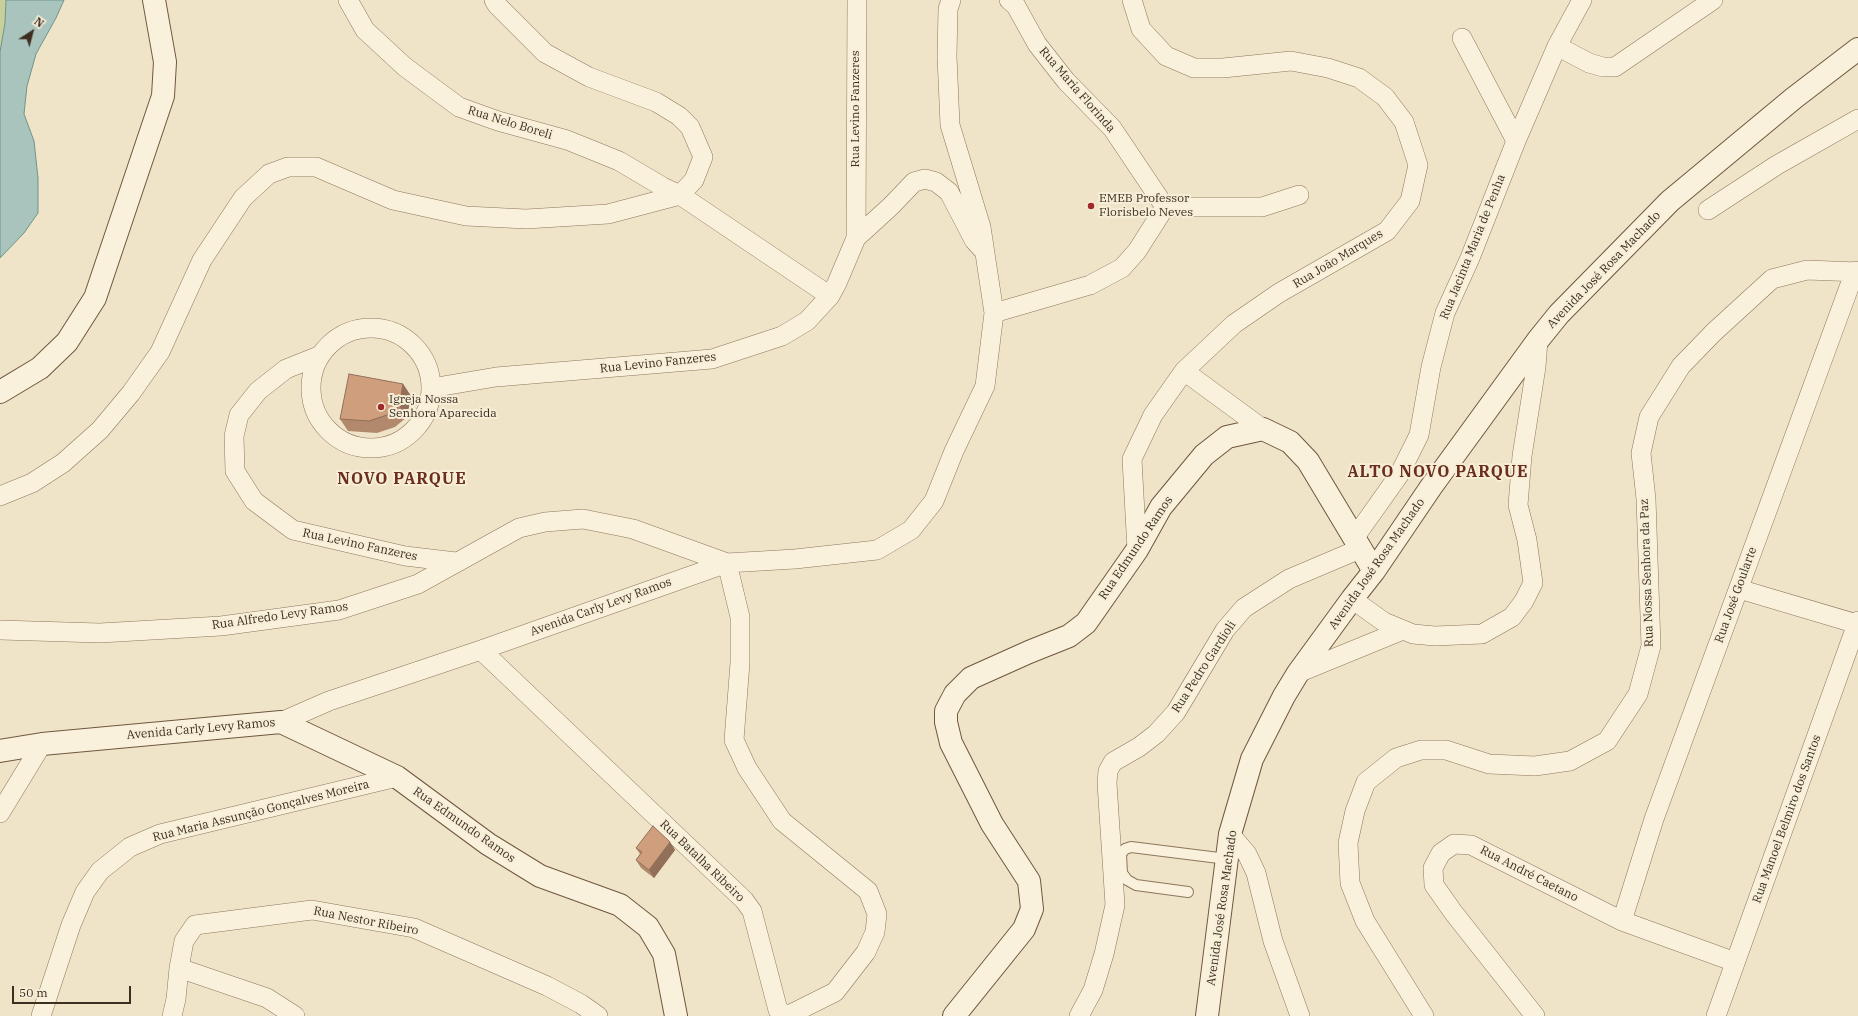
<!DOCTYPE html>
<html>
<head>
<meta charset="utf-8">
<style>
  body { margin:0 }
  #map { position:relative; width:1858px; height:1016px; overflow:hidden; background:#f0e4c8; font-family:"IBM Plex Serif",serif }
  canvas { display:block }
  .north { position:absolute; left:12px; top:12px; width:40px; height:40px; -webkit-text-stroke:3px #f7eed8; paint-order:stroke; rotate:36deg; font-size:11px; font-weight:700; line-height:16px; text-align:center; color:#3d2e20 }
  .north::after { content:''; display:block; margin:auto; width:14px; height:18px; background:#3d2e20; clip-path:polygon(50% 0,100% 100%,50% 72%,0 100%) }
  .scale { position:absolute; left:12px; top:986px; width:119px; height:18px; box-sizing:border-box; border:2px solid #3d2e20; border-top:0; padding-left:5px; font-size:12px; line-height:14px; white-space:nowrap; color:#3d2e20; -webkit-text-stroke:3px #f7eed8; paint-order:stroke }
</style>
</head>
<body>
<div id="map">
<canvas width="1858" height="1016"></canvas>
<div class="north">N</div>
<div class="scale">50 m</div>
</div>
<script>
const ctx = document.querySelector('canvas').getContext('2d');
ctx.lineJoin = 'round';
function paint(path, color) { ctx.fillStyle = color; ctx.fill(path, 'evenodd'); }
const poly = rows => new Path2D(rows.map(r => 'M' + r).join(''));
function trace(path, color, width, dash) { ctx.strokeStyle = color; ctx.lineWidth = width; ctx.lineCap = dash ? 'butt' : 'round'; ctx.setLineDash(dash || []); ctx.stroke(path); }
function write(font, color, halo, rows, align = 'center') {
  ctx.font = font + ' "IBM Plex Serif",serif'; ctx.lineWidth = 4; ctx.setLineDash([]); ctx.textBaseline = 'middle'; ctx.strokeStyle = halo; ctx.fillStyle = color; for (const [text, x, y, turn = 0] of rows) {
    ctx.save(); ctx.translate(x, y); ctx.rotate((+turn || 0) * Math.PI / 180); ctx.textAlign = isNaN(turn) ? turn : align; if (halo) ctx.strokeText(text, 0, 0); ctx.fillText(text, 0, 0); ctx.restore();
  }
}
paint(poly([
  [0,0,6,0,5,23,0,52]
]), '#c9cf9b');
const water = poly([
  [6,0,64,0,56,18,36,54,27,86,24,114,34,141,38,178,38,213,24,233,0,258,0,52,5,23,6,0]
]);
paint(water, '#a9c4bc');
trace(water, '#6f938a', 1);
const lane = poly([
  [1188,892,1136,885,1127,880,1122,873,1121,854,1125,849,1131,847,1227,859]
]);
const street = poly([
  [348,0,365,30,405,67,459,107,498,121,567,140,619,161,663,187,680,195,830,296],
  [494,0,497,5,545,53,589,77,656,102,679,116,690,127,703,157,694,180,680,195],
  [1009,0,1016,6,1037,44,1066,81,1112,128,1165,207],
  [1132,0,1141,29,1166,56,1194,68,1223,68,1291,61,1328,68,1359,78,1385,97,1404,122,1418,165,1410,201,1387,231,1279,293,1234,324,1184,371,1153,415,1132,459,1137,550],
  [1462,38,1516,141],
  [1557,46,1589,63,1603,67,1615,67,1713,0],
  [1165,207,1262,207,1299,195],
  [1708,210,1777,165,1858,119],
  [856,238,891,206,914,182,925,179,936,182,949,192,974,240,982,249],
  [994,313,1090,285,1122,268,1137,251,1165,207],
  '311 388a60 60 0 1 1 120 0a60 60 0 1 1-120 0Z',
  [321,355,286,369,258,391,239,415,234,436,235,471,254,501,293,530,405,556,456,562],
  [1184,371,1263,429],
  [431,388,496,377,712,359,782,336,807,321,830,296,837,283,856,238,857,0],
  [0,496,32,483,63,463,100,430,131,393,160,352,202,260,243,198,269,174,288,167,316,167,393,200,466,216,526,219,608,214,680,195],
  [1355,537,1399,475,1419,435,1431,367,1445,313,1470,258,1516,141,1557,46,1582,0],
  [1739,589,1857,624],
  [1352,599,1384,622,1413,634,1435,636,1482,634,1512,617,1524,601,1533,583,1527,540,1518,505,1522,456,1536,367,1538,340],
  [0,630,100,633,221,626,339,610,418,584,519,528,545,522,583,519,633,529,727,563,740,617,740,663,734,740,747,768,782,821,868,891,877,914,875,932,866,952,835,992,791,1014,784,1014,778,1010,752,911,744,900,481,650],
  [1298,673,1403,630],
  [281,722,329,701,481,650,727,563,795,559,877,550,911,530,934,501,954,451,985,386,994,313,981,227,950,125,947,56,948,9,951,0],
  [0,813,42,744],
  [1230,834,1247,854,1256,873,1273,941,1300,1016],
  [1622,921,1654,819,1855,271],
  [179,968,267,998,295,1016],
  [41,1016,71,925,85,892,100,871,130,847,160,834,397,777],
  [172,1016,176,999,179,968,184,941,195,925,312,910,414,928,547,986,581,1004,598,1016],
  [1079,1016,1093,990,1104,954,1115,905,1107,783,1108,771,1113,762,1139,747,1156,734,1176,712,1225,630,1244,608,1289,579,1362,548],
  [1424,1016,1365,921,1350,883,1348,843,1355,811,1366,782,1396,758,1421,750,1446,750,1489,764,1535,766,1570,761,1607,741,1638,694,1651,646,1646,499,1641,453,1649,417,1681,366,1714,332,1772,279,1807,270,1858,272],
  [1535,1016,1453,912,1434,885,1433,868,1441,853,1454,844,1471,845,1622,921,1735,962],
  [1716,1016,1858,621]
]);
const secondary = poly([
  [0,392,40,368,67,342,95,298,163,96,165,62,154,0],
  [0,751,42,744,281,722,397,777,488,844,540,876,620,905,648,927,664,954,676,1016],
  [954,1016,1024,929,1032,909,1029,881,992,824,951,743,946,722,946,711,955,694,971,678,1029,652,1069,636,1086,623,1137,550,1161,507,1204,455,1227,437,1263,429,1290,442,1308,461,1374,571],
  [1207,1016,1230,834,1252,759,1284,696,1298,673,1352,599,1374,571,1431,487,1538,340,1559,314,1670,201,1794,98,1858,49]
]);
trace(lane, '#8d765c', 12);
trace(street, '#8d765c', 20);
trace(secondary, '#6f573f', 24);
trace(lane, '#faf1dc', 10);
trace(street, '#faf1dc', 19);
trace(secondary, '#faf1dc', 22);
paint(poly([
  [403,384,411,396,407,417,395,427,377,433,348,431,340,419],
  [670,842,675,850,654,878,641,868,636,860,640,854,636,848]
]), '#b2896c');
paint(poly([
  [403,384,411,396,407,417,399,406],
  [670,842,675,850,654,878,649,870]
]), '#916f58');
const building = poly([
  [349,374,403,384,399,406,387,415,369,421,340,419,349,374],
  [653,826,670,842,649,870,636,860,642,852,636,848,653,826]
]);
paint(building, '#cf9f7d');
trace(building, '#916f58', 1);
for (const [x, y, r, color] of [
  [1091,206,4,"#9e2a2b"],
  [381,407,4,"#9e2a2b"]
]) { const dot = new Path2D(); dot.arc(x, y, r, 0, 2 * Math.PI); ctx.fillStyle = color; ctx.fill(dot); trace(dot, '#f7eed8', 1.5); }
write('12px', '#3d2e20', '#f7eed8', [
  ["Rua Maria Florinda",1077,90,49],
  ["Rua Levino Fanzeres",856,109,-90],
  ["Rua Nelo Boreli",510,123,17],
  ["Rua Jacinta Maria de Penha",1473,247,-68],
  ["Rua João Marques",1338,259,-31],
  ["Avenida José Rosa Machado",1604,270,-46],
  ["Rua Levino Fanzeres",658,363,-6],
  ["Rua Levino Fanzeres",360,545,12],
  ["Rua Edmundo Ramos",1136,548,-56],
  ["Avenida José Rosa Machado",1377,564,-55],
  ["Rua Nossa Senhora da Paz",1647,573,-92],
  ["Rua José Goularte",1736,595,-70],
  ["Avenida Carly Levy Ramos",601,607,-20],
  ["Rua Alfredo Levy Ramos",280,616,-8],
  ["Rua Pedro Gardioli",1204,667,-57],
  ["Avenida Carly Levy Ramos",201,729,-5],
  ["Rua Maria Assunção Gonçalves Moreira",261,811,-14],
  ["Rua Manoel Belmiro dos Santos",1787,819,-70],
  ["Rua Edmundo Ramos",464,825,35],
  ["Rua Batalha Ribeiro",702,861,44],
  ["Rua André Caetano",1529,874,27],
  ["Avenida José Rosa Machado",1222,908,-82],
  ["Rua Nestor Ribeiro",366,921,11]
]);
write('12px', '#3d2e20', '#f7eed8', [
  ["EMEB Professor",1099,199],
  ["Florisbelo Neves",1099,213],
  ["Igreja Nossa",389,400],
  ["Senhora Aparecida",389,414]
], 'left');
ctx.letterSpacing = '1px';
write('bold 16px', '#6b2e1e', '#f7eed8', [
  ["ALTO NOVO PARQUE",1438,472],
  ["NOVO PARQUE",402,479]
]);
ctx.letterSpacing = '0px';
</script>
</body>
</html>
